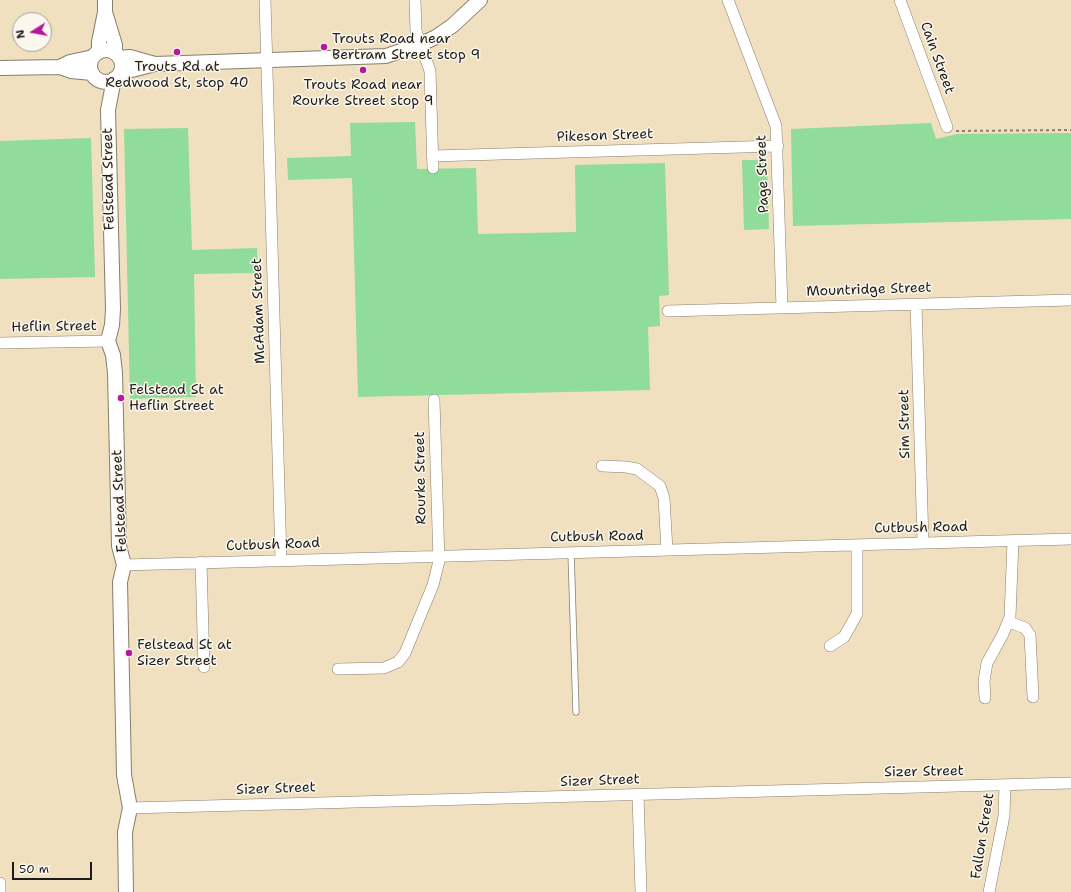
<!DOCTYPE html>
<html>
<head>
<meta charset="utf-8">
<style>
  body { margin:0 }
  #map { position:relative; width:1071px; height:892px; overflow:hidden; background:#f0e0c0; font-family:"Shantell Sans",sans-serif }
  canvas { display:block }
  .north { position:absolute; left:12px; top:12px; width:40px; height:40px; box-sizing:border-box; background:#fbf7ec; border:1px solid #a29f99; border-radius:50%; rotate:259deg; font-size:11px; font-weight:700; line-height:16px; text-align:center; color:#1c1c1c }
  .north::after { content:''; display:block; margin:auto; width:14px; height:18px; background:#b5179e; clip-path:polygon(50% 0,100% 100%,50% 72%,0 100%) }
  .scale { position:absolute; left:12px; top:862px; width:80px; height:18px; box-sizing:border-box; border:2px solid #1c1c1c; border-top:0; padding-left:5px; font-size:12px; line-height:14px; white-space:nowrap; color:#1c1c1c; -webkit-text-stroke:3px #fbf7ec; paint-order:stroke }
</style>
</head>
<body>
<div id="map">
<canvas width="1071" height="892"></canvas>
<div class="north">N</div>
<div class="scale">50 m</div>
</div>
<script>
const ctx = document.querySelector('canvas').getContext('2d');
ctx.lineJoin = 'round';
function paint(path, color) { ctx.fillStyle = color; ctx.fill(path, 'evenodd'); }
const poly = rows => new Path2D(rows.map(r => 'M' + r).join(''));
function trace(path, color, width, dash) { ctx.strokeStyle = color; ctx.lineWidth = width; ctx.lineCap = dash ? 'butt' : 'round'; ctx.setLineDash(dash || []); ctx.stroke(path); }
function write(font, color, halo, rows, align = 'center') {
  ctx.font = font + ' "Shantell Sans",sans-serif'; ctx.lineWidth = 3; ctx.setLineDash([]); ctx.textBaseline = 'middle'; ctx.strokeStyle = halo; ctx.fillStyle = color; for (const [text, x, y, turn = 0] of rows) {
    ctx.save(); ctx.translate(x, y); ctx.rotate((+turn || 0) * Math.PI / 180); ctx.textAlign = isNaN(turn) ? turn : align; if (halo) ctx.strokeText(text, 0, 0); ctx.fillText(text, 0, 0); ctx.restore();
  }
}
paint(poly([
  [415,122,417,169,476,168,478,234,576,232,575,165,665,163,669,295,659,296,660,326,648,327,650,390,358,397,352,178,288,180,287,158,351,156,350,123],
  [931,123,936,139,957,134,1071,133,1071,219,793,226,791,129],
  [188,128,192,250,257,248,258,273,194,274,196,397,130,399,124,129],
  [91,138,95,277,0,279,0,141],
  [742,160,767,160,769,229,744,230]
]), '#90dc9a');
const service = poly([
  [571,552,576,712]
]);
const minor = poly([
  [265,0,281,560],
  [415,0,416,31,430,71,433,168],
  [728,0,776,126,782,308],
  [900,0,947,127],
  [432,156,778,146],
  [916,304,923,543],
  [668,311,1071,300],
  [0,343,108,341],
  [602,466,626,467,637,469,660,486,664,498,667,550],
  [201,562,204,667],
  [124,565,1071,539],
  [1009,622,1025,628,1030,635,1033,697],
  [830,646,844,637,857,614,857,545],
  [338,669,384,668,398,662,405,653,433,585,439,561,434,400],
  [985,698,984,681,987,663,1003,634,1010,617,1013,541],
  [638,795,641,892],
  [130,808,1071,783],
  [0,883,0,892],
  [989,892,1004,816,1005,785]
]);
const tertiary = poly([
  [105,12,115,45,115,52],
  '90 66a16 16 0 1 1 32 0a16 16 0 1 1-32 0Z',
  [99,52,99,42,105,12,105,0],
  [120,58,130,57,155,64,386,56,421,44,436,37,452,26,480,0],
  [60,67,70,62,93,57],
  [0,68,60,67,71,71,92,73],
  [120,73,155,64],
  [114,79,108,110,113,309,112,325,108,341,113,355,115,373,119,546,124,565,120,582,124,775,130,808,125,832,126,892]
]);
trace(service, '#867e6e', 7);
trace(minor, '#867e6e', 12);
trace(tertiary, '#867e6e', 16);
trace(poly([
  [956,131,1071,130]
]), '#867e6e', 2, [3, 3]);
trace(service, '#fff', 5.5);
trace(minor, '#fff', 11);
trace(tertiary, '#fff', 14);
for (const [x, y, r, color] of [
  [324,47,4,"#b5179e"],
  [177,52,4,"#b5179e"],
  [363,70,4,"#b5179e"],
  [121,398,4,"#b5179e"],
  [129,653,4,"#b5179e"]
]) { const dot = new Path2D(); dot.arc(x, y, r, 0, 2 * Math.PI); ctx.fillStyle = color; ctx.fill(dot); trace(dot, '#fbf7ec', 1.5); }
write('14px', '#1c1c1c', '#fbf7ec', [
  ["Trouts Road near",332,39],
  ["Bertram Street stop 9",332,55],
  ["Trouts Rd at",177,67,"center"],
  ["Redwood St, stop 40",177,83,"center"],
  ["Trouts Road near",363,85,"center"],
  ["Rourke Street stop 9",363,101,"center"],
  ["Felstead St at",129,390],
  ["Heflin Street",129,406],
  ["Felstead St at",137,645],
  ["Sizer Street",137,661]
], 'left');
write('14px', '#1c1c1c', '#fbf7ec', [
  ["Cain Street",937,58,70],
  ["Pikeson Street",605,136,-2],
  ["Page Street",763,174,-92],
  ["Felstead Street",109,179,-91],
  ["Mountridge Street",869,290,-2],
  ["McAdam Street",259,311,-92],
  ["Heflin Street",54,327,-1],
  ["Sim Street",905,424,-91],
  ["Rourke Street",421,478,-91],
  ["Felstead Street",120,501,-93],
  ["Cutbush Road",921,528,-1],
  ["Cutbush Road",597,537,-1],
  ["Cutbush Road",273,545,-2],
  ["Sizer Street",924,772,-1],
  ["Sizer Street",600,781,-2],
  ["Sizer Street",276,789,-2],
  ["Fallon Street",983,836,-81]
]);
</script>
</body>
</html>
